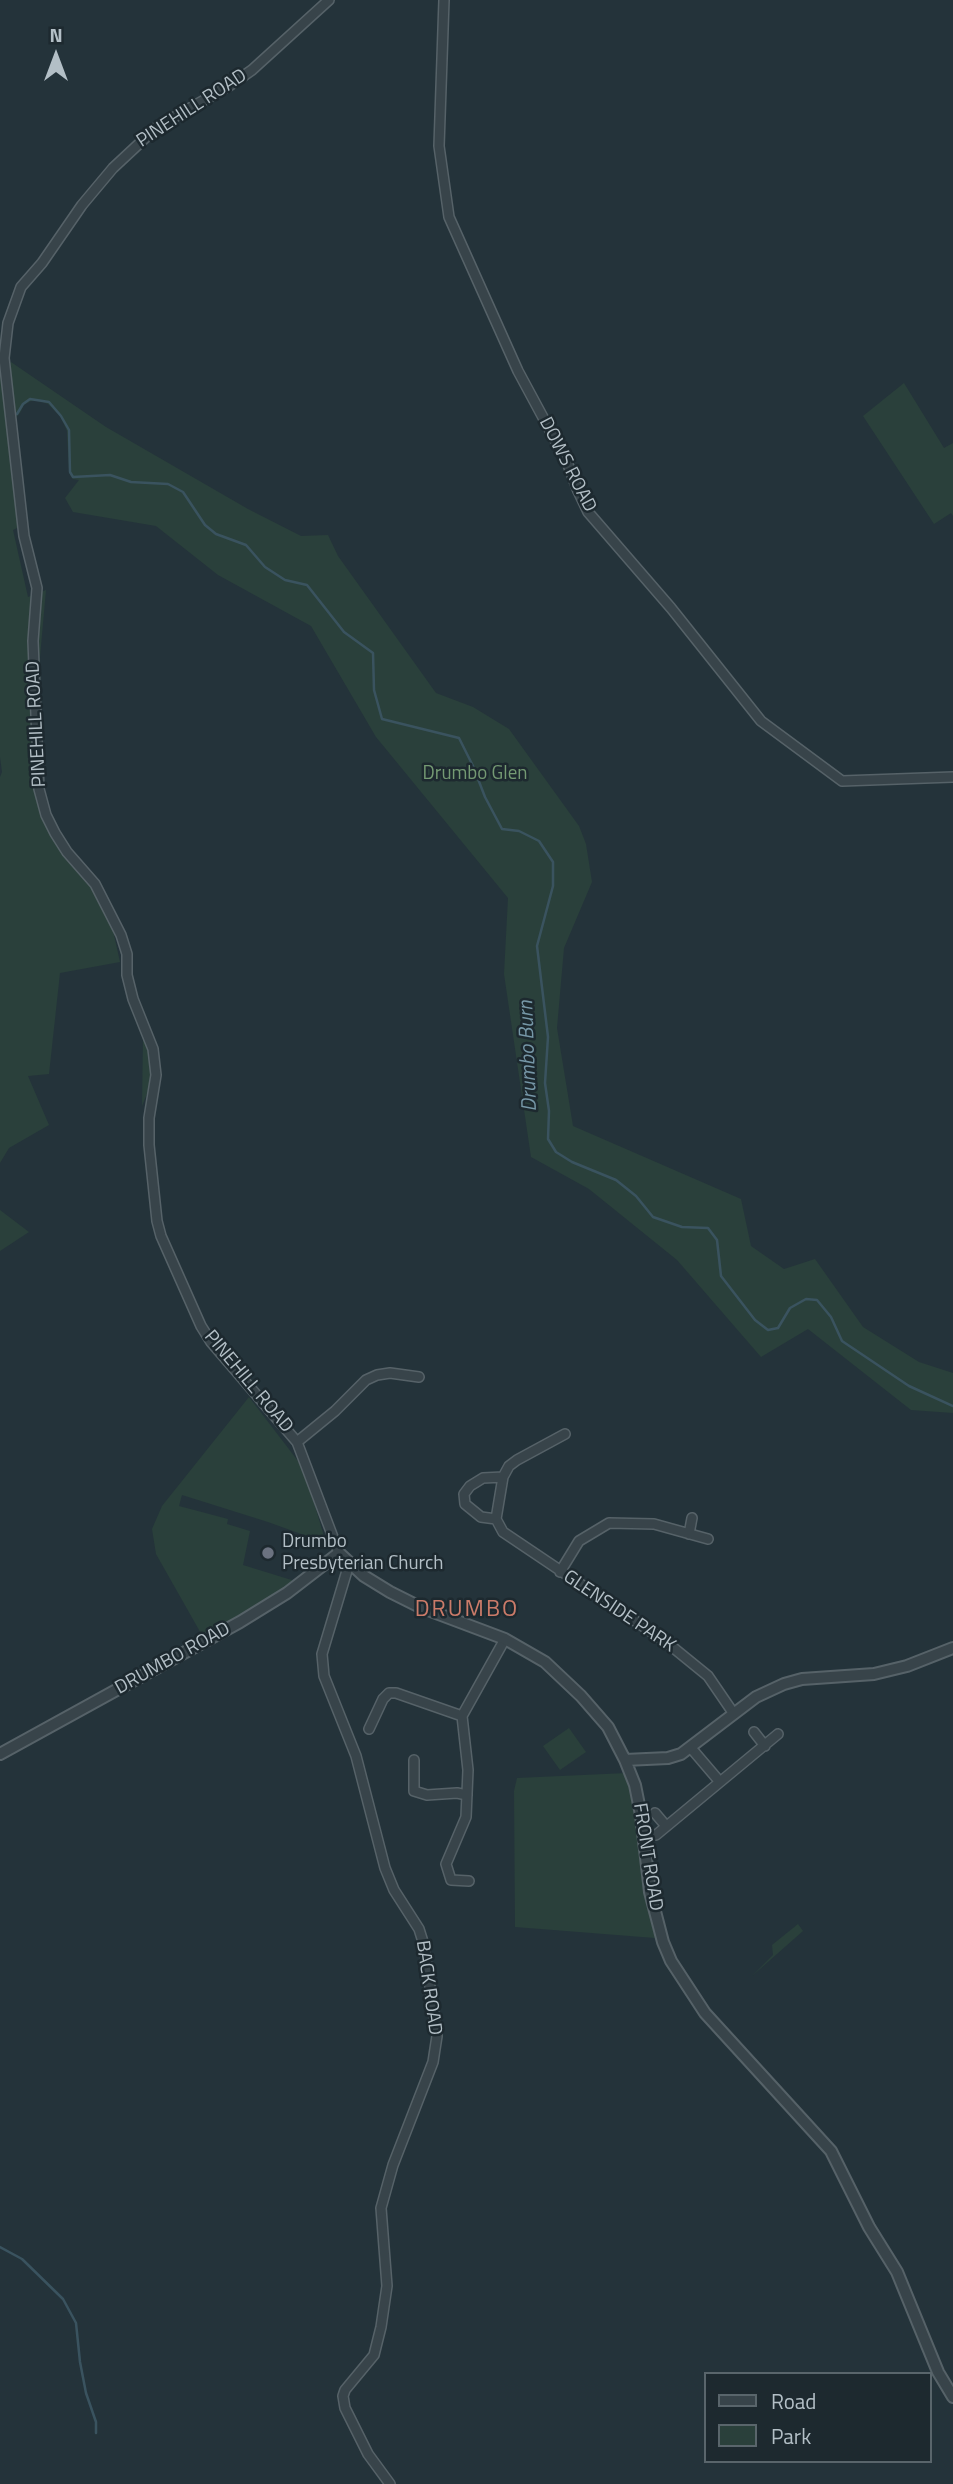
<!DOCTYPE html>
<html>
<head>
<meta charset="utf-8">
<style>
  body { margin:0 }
  #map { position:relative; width:953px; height:2484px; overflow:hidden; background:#24333a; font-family:"Titillium Web",sans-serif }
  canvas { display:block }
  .legend { position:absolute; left:704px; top:2372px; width:228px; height:91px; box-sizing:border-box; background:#1d292f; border:2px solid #59656b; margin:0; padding:9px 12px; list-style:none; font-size:21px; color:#b3bfc6 }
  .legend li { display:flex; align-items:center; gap:14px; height:35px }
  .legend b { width:35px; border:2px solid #59656b }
  .north { position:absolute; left:21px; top:21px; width:70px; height:70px; -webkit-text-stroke:5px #1d292f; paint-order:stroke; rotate:0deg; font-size:19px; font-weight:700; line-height:28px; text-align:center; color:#b3bfc6 }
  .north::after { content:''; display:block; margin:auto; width:24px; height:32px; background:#b3bfc6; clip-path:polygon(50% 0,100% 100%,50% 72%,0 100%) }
</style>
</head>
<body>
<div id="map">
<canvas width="953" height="2484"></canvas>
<ul class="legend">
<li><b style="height:9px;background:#38444a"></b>Road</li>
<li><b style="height:19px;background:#2a403b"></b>Park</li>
</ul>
<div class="north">N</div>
</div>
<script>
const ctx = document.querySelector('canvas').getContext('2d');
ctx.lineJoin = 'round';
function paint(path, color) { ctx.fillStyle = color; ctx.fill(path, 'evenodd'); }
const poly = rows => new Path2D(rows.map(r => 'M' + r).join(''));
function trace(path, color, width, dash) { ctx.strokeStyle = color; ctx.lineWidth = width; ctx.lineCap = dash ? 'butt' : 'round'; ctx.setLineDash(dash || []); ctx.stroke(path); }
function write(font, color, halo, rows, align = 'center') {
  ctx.font = font + ' "Titillium Web",sans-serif'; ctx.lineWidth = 5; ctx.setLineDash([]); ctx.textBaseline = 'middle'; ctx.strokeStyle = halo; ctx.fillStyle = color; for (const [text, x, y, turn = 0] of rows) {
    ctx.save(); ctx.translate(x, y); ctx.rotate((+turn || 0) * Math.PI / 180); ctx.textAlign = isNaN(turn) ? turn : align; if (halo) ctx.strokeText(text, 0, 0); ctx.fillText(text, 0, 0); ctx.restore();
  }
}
paint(poly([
  [11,362,106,427,248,509,301,536,328,535,338,556,436,693,473,707,509,729,579,826,586,844,592,882,564,948,557,1028,573,1126,741,1199,751,1246,784,1269,815,1259,863,1327,919,1362,953,1373,953,1413,911,1410,808,1329,761,1357,677,1260,589,1189,531,1157,504,974,508,898,376,737,311,626,218,575,156,526,73,512,65,498,79,480,73,479,69,473,67,431,60,416,48,404,39,401,31,401,24,405,20,413,15,418,25,524,13,530,28,597,46,590,40,657,43,787,49,812,43,818,62,853,91,884,112,926,120,962,60,973,49,1074,28,1076,49,1125,9,1148,0,1163,0,777,2,772,0,757,0,372],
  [904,383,944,448,953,443,953,516,951,513,934,524,863,416],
  [143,1037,152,1061,151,1084,142,1106],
  [0,1210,29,1232,0,1251],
  [249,1397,298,1461,307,1479,326,1543,268,1522,182,1495,179,1506,228,1519,227,1524,250,1531,243,1565,298,1582,258,1610,203,1637,156,1554,152,1529,162,1506],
  [569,1728,586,1752,560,1770,543,1746],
  [627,1773,637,1810,643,1888,655,1938,515,1927,514,1791,517,1778],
  [798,1924,803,1931,752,1976,773,1955,772,1945]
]), '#2a403b');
trace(poly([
  [14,414,17,414,23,404,30,399,49,402,61,416,69,430,70,472,73,477,110,475,131,482,168,484,183,492,205,525,216,534,246,545,265,567,285,580,307,585,344,632,373,653,374,690,382,719,459,738,473,766,485,797,502,829,519,831,539,841,553,862,553,886,537,946,548,1037,545,1083,549,1111,548,1139,556,1152,572,1162,616,1180,636,1196,653,1217,682,1227,708,1228,717,1240,721,1276,755,1320,768,1330,778,1328,790,1308,806,1299,817,1300,831,1317,842,1341,909,1386,953,1406],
  [0,2247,22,2259,63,2299,76,2323,80,2362,86,2393,96,2422,96,2433]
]), '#3a535f', 2.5);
const minor = poly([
  [329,0,252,70,229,86,157,127,113,168,82,205,42,263,21,287,8,323,4,358,24,536,37,588,33,641,39,789,46,815,55,833,67,852,95,884,121,935,127,954,127,975,133,999,153,1049,156,1075,149,1118,149,1145,157,1221,161,1236,201,1326,211,1342,297,1442,339,1553],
  [444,0,439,146,449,217,518,371,567,462,578,491,588,512,671,608,761,721,842,781,953,777],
  [565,1434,517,1460,509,1466,503,1477,483,1478,470,1486,464,1494,465,1504,481,1517,496,1519,503,1532,665,1641,708,1676,734,1714],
  [297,1442,335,1411,366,1380,377,1375,390,1373,419,1377],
  [496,1519,503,1477],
  [689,1534,692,1518],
  [349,1564,322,1654,324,1676,356,1756,385,1868,394,1890,419,1929,424,1945,437,2036,433,2062,393,2165,381,2208,387,2286,381,2327,374,2355,345,2390,343,2396,345,2408,368,2454,390,2484],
  [560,1572,579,1541,609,1523,654,1524,708,1539],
  [369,1729,383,1699,389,1693,396,1693,462,1716],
  [754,1732,765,1746],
  [691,1748,720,1782,778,1734],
  [414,1760,414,1791,427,1795,457,1793,467,1795],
  [655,1813,666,1826],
  [656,1835,720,1782],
  [469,1881,451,1880,446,1864,466,1817,468,1770,462,1716,505,1639]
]);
const tertiary = poly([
  [0,1754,240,1622,287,1593,339,1553,364,1576,390,1592,420,1607,505,1639,545,1662,581,1696,608,1727,625,1760,635,1785,641,1815,650,1892,663,1942,671,1961,705,2013,831,2151,869,2227,897,2272,938,2372,953,2397],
  [625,1760,668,1758,681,1754,756,1697,784,1684,802,1679,874,1674,907,1666,953,1648]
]);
trace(minor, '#566268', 12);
trace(tertiary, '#566268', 14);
trace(minor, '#38444a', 9);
trace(tertiary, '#38444a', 10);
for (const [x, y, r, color] of [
  [268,1553,7,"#6b7280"]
]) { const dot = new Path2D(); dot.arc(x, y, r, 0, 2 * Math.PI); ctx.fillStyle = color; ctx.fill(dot); trace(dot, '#1d292f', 2.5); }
write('19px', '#b3bfc6', '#1d292f', [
  ["PINEHILL ROAD",192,109,-33],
  ["DOWS ROAD",567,465,63],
  ["PINEHILL ROAD",37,724,-93],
  ["PINEHILL ROAD",248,1382,50],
  ["GLENSIDE PARK",619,1612,34],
  ["DRUMBO ROAD",173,1659,-29],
  ["FRONT ROAD",647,1857,81],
  ["BACK ROAD",428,1988,82]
]);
write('19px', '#749a73', '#1d292f', [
  ["Drumbo Glen",475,774]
]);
write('19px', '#b3bfc6', '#1d292f', [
  ["Drumbo",282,1542],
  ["Presbyterian Church",282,1564]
], 'left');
write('italic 21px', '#7697a7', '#1d292f', [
  ["Drumbo Burn",529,1056,-92]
]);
ctx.letterSpacing = '2px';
write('23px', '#cb7b69', '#1d292f', [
  ["DRUMBO",467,1610]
]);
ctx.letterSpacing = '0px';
</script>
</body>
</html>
